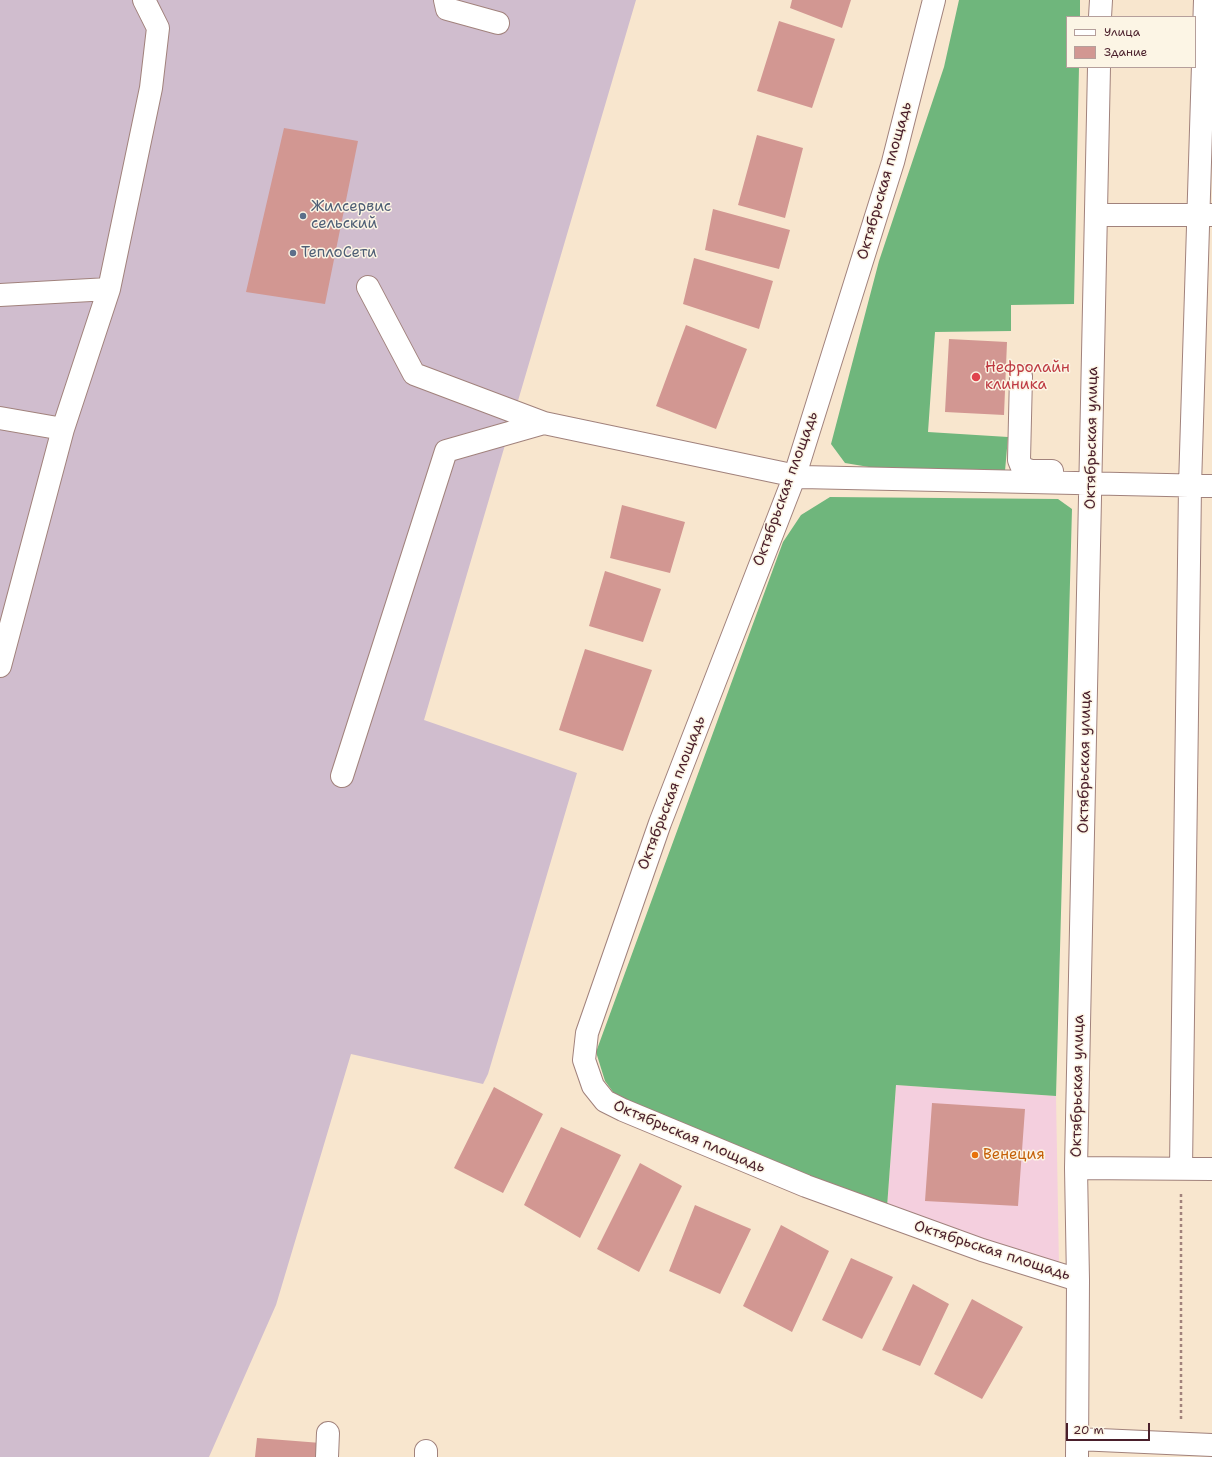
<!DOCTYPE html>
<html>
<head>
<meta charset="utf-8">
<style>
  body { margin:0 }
  #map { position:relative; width:1212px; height:1457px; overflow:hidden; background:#f8e6ce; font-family:"Shantell Sans",sans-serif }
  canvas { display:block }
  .legend { position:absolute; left:1066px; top:16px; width:130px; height:52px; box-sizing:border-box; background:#fcf5e5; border:1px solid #b59f9b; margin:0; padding:5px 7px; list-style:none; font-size:12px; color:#4a1f2b }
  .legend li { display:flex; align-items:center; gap:8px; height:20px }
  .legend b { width:20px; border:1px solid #b59f9b }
  .scale { position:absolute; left:1066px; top:1423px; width:84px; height:18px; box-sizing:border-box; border:2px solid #4a1f2b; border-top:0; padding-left:5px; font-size:12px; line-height:14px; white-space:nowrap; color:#4a1f2b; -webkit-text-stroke:3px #fcf5e5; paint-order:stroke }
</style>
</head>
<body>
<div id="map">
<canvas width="1212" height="1457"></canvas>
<ul class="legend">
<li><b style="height:5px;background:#fff"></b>Улица</li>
<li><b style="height:11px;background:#d29792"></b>Здание</li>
</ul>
<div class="scale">20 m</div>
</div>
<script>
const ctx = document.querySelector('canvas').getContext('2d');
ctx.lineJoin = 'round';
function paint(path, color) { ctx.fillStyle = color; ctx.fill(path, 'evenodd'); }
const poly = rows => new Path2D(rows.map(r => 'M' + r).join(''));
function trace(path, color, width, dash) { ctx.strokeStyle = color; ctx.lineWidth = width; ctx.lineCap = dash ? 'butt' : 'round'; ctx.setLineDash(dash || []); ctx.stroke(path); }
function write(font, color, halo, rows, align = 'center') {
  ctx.font = font + ' "Shantell Sans",sans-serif'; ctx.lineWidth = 3; ctx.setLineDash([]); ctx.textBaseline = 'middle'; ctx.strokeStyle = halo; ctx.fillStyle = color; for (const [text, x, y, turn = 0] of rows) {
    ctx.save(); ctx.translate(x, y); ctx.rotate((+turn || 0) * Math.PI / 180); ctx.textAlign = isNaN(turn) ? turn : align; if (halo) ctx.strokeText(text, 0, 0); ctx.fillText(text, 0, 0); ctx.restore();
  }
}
paint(poly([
  [896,1085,1056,1096,1059,1266,887,1207]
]), '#f4cfde');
paint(poly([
  [0,0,636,0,424,720,577,773,488,1074,483,1084,351,1054,276,1305,209,1457,0,1457]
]), '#d0bdce');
paint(poly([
  [959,0,1080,0,1080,17,1067,17,1067,67,1079,67,1074,304,1011,305,1011,331,935,332,928,432,1008,437,1005,471,869,467,845,463,831,444,879,261,944,67],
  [830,497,1058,499,1072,509,1056,1096,896,1085,887,1207,619,1100,605,1081,596,1052,783,542,801,515]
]), '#6fb67c');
paint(poly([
  [792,0,851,0,842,28,790,8],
  [779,21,835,39,812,108,757,91],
  [284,128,358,141,325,304,246,292],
  [757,135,803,148,785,218,738,205],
  [713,209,790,230,779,269,705,250],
  [694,258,773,281,759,329,683,304],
  [686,325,747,349,716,429,656,406],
  [949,339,1007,342,1004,415,945,412],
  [622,505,685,522,670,573,610,558],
  [605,571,661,589,643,642,589,626],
  [585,649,652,670,623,751,559,730],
  [494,1087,543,1114,503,1193,454,1168],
  [932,1103,1025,1109,1018,1206,925,1201],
  [561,1127,621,1155,580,1238,524,1205],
  [640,1163,682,1186,639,1272,597,1249],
  [695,1205,751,1229,720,1294,669,1271],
  [781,1225,829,1251,792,1332,743,1306],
  [851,1258,893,1277,862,1339,822,1320],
  [913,1284,949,1304,920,1366,882,1350],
  [972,1299,1023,1327,982,1399,934,1374],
  [257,1438,321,1443,320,1457,255,1457]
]), '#d29792');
const minor = poly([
  [445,0,447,9,498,23],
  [934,0,893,162,795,475,660,823,587,1033,584,1060,593,1086,605,1101,623,1110,806,1186,982,1250,1078,1280],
  [1100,17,1101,0],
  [1096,215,1212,215],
  [368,287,414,374,544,423,801,477,1212,486],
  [0,295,109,289],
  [1021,376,1019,460,1021,465,1025,469,1031,471,1052,471],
  [0,418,63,429],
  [0,666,63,429,109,289,151,88,158,28,144,0],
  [342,776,446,451,544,423],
  [1076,1168,1212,1169],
  [1181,1168,1190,486,1205,0],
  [1077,1439,1212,1445],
  [327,1457,328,1433],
  [426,1457,426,1451],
  [1077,1457,1078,1280,1076,1168,1099,67]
]);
trace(minor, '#a1827c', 24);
trace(poly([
  [1181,1194,1181,1419]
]), '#a1827c', 2.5, [3, 3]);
trace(minor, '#fff', 22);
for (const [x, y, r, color] of [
  [303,216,4,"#5c6f8a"],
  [293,253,4,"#5c6f8a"],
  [976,377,5,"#e0444e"],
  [975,1155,4,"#e8710a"]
]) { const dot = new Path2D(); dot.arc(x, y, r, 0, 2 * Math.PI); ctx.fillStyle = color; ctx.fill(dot); trace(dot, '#fcf5e5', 1.5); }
write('15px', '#4a1f2b', '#fcf5e5', [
  ["Октябрьская площадь",885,181,-74],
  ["Октябрьская улица",1092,438,-89],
  ["Октябрьская площадь",786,489,-70],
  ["Октябрьская улица",1085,762,-89],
  ["Октябрьская площадь",672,793,-69],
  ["Октябрьская улица",1078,1086,-89],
  ["Октябрьская площадь",689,1137,23],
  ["Октябрьская площадь",992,1251,18]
]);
write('15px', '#4e5e75', '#fcf5e5', [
  ["Жилсервис",311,207],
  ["сельский",311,224],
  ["ТеплоСети",301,253]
], 'left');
write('15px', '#be3a42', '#fcf5e5', [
  ["Нефролайн",985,368],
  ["клиника",985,385]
], 'left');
write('15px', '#c56008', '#fcf5e5', [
  ["Венеция",983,1155]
], 'left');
</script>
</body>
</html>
